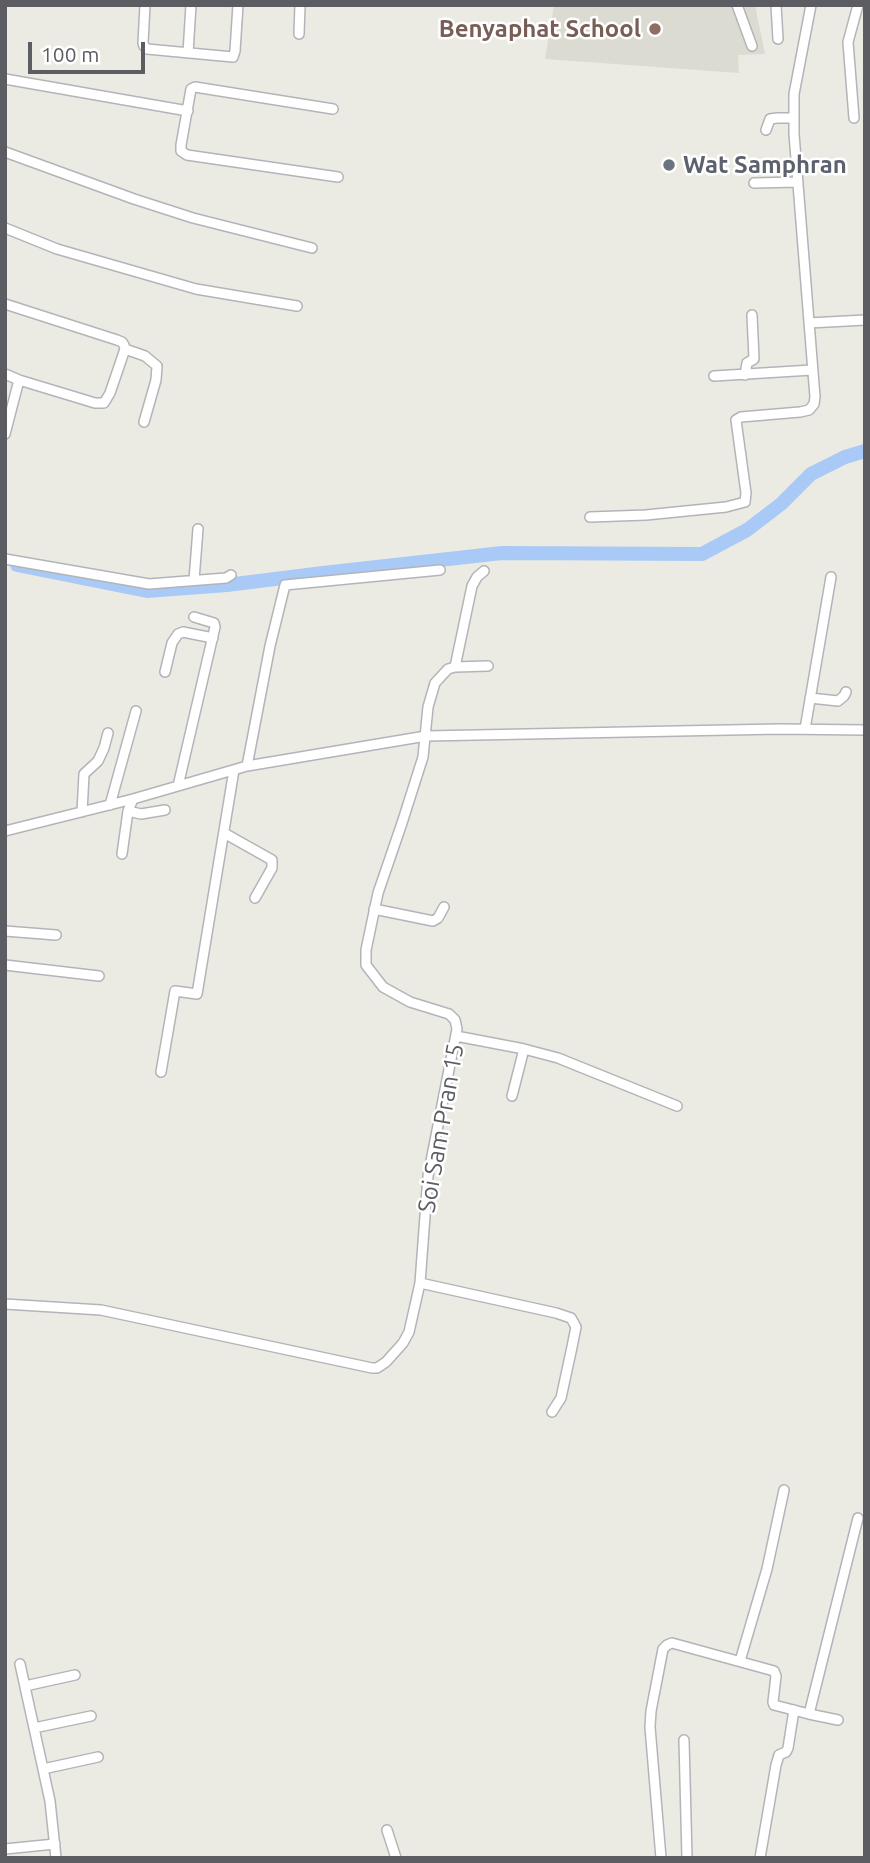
<!DOCTYPE html>
<html>
<head>
<meta charset="utf-8">
<style>
  body { margin:0 }
  #map { position:relative; width:870px; height:1863px; overflow:hidden; background:#ecebe3; font-family:Ubuntu,sans-serif }
  canvas { display:block }
  .frame { position:absolute; inset:0; border:7px solid #5b5d62; pointer-events:none }
  .scale { position:absolute; left:28px; top:42px; width:117px; height:32px; box-sizing:border-box; border:4px solid #5b5d62; border-top:0; padding-left:9px; font-size:21px; line-height:24px; white-space:nowrap; color:#5b5d62; -webkit-text-stroke:5px #fff; paint-order:stroke }
</style>
</head>
<body>
<div id="map">
<canvas width="870" height="1863"></canvas>
<div class="frame"></div>
<div class="scale">100 m</div>
</div>
<script>
const ctx = document.querySelector('canvas').getContext('2d');
ctx.lineJoin = 'round';
function paint(path, color) { ctx.fillStyle = color; ctx.fill(path, 'evenodd'); }
const poly = rows => new Path2D(rows.map(r => 'M' + r).join(''));
function trace(path, color, width, dash) { ctx.strokeStyle = color; ctx.lineWidth = width; ctx.lineCap = dash ? 'butt' : 'round'; ctx.setLineDash(dash || []); ctx.stroke(path); }
function write(font, color, halo, rows, align = 'center') {
  ctx.font = font + ' Ubuntu,sans-serif'; ctx.lineWidth = 5; ctx.setLineDash([]); ctx.textBaseline = 'middle'; ctx.strokeStyle = halo; ctx.fillStyle = color; for (const [text, x, y, turn = 0] of rows) {
    ctx.save(); ctx.translate(x, y); ctx.rotate((+turn || 0) * Math.PI / 180); ctx.textAlign = isNaN(turn) ? turn : align; if (halo) ctx.strokeText(text, 0, 0); ctx.fillText(text, 0, 0); ctx.restore();
  }
}
paint(poly([
  [554,5,755,5,765,54,738,55,739,73,545,59]
]), '#dcdbd1');
trace(poly([
  [17,565,147,591,227,585,323,573,502,553,702,554,747,530,781,504,811,474,845,457,865,451]
]), '#a9caf6', 14);
const minor = poly([
  [145,5,143,43,144,46,147,49,233,57,235,51,238,5],
  [737,5,752,46],
  [776,5,778,39],
  [299,34,300,5],
  [188,53,191,5],
  [5,79,188,111],
  [333,109,195,87,191,89,181,145,181,151,187,155,338,177],
  [854,118,848,42,858,5],
  [766,130,770,119,777,118,794,118],
  [5,152,134,199,193,218,312,248],
  [754,183,798,182],
  [5,228,57,249,196,289,297,306],
  [5,304,117,340,122,342,124,345,125,349,110,393,104,403,95,403,19,380],
  [809,323,865,320],
  [125,349,145,356,157,366,156,380,144,422],
  [5,374,19,380,5,434],
  [745,375,747,363,754,359,752,315],
  [714,376,812,370],
  [590,517,646,515,726,507,745,502,746,493,736,420,741,417,800,412,809,410,814,404,815,397,794,134,794,94,811,5],
  [5,559,149,584,226,578,231,575],
  [194,580,198,529],
  [455,667,472,586,477,577,484,571],
  [165,672,172,643,178,634,183,632,213,638],
  [810,698,838,701,844,696,846,692],
  [805,729,831,577],
  [247,766,270,646,285,585,440,570],
  [178,786,215,627,214,623,194,617],
  [110,805,136,711],
  [128,811,141,814,165,810],
  [82,812,84,774,98,761,104,748,108,733],
  [5,831,133,799,247,766,426,736,779,729,865,730],
  [224,833,272,860,272,868,255,898],
  [122,854,128,811,133,799],
  [374,909,433,921,438,918,444,907],
  [5,931,56,935],
  [5,965,99,976],
  [456,1036,524,1049,558,1058,677,1106],
  [161,1072,175,991,197,994,234,770],
  [512,1096,524,1049],
  [420,1283,556,1313,571,1318,576,1327,572,1347,561,1398,552,1412],
  [5,1304,101,1310,372,1368,377,1368,386,1362,403,1343,409,1332,420,1283,428,1176,457,1029,455,1020,449,1014,410,1002,383,987,366,965,366,950,378,893,402,823,423,757,428,707,435,683,448,669,455,667,488,666],
  [740,1661,767,1569,784,1490],
  [20,1664,50,1801,56,1858],
  [25,1686,75,1675],
  [809,1714,838,1720],
  [34,1728,91,1716],
  [684,1740,687,1858],
  [43,1769,98,1757],
  [387,1830,396,1858],
  [5,1849,55,1844],
  [661,1858,650,1727,651,1711,663,1649,667,1645,672,1643,774,1671,776,1676,773,1702,774,1705,809,1714,858,1518],
  [760,1858,776,1765,779,1755,786,1752,788,1748,794,1710]
]);
trace(minor, '#b3b4b9', 12);
trace(minor, '#fff', 9);
for (const [x, y, r, color] of [
  [655,29,7,"#8d6e63"],
  [669,165,7,"#6b7280"]
]) { const dot = new Path2D(); dot.arc(x, y, r, 0, 2 * Math.PI); ctx.fillStyle = color; ctx.fill(dot); trace(dot, '#fff', 2.5); }
write('bold 24px', '#785e54', '#fff', [
  ["Benyaphat School",641,29]
], 'right');
write('bold 24px', '#5b616d', '#fff', [
  ["Wat Samphran",683,165]
], 'left');
write('24px', '#5b5d62', '#fff', [
  ["Soi Sam Pran 15",441,1128,-80]
]);
</script>
</body>
</html>
